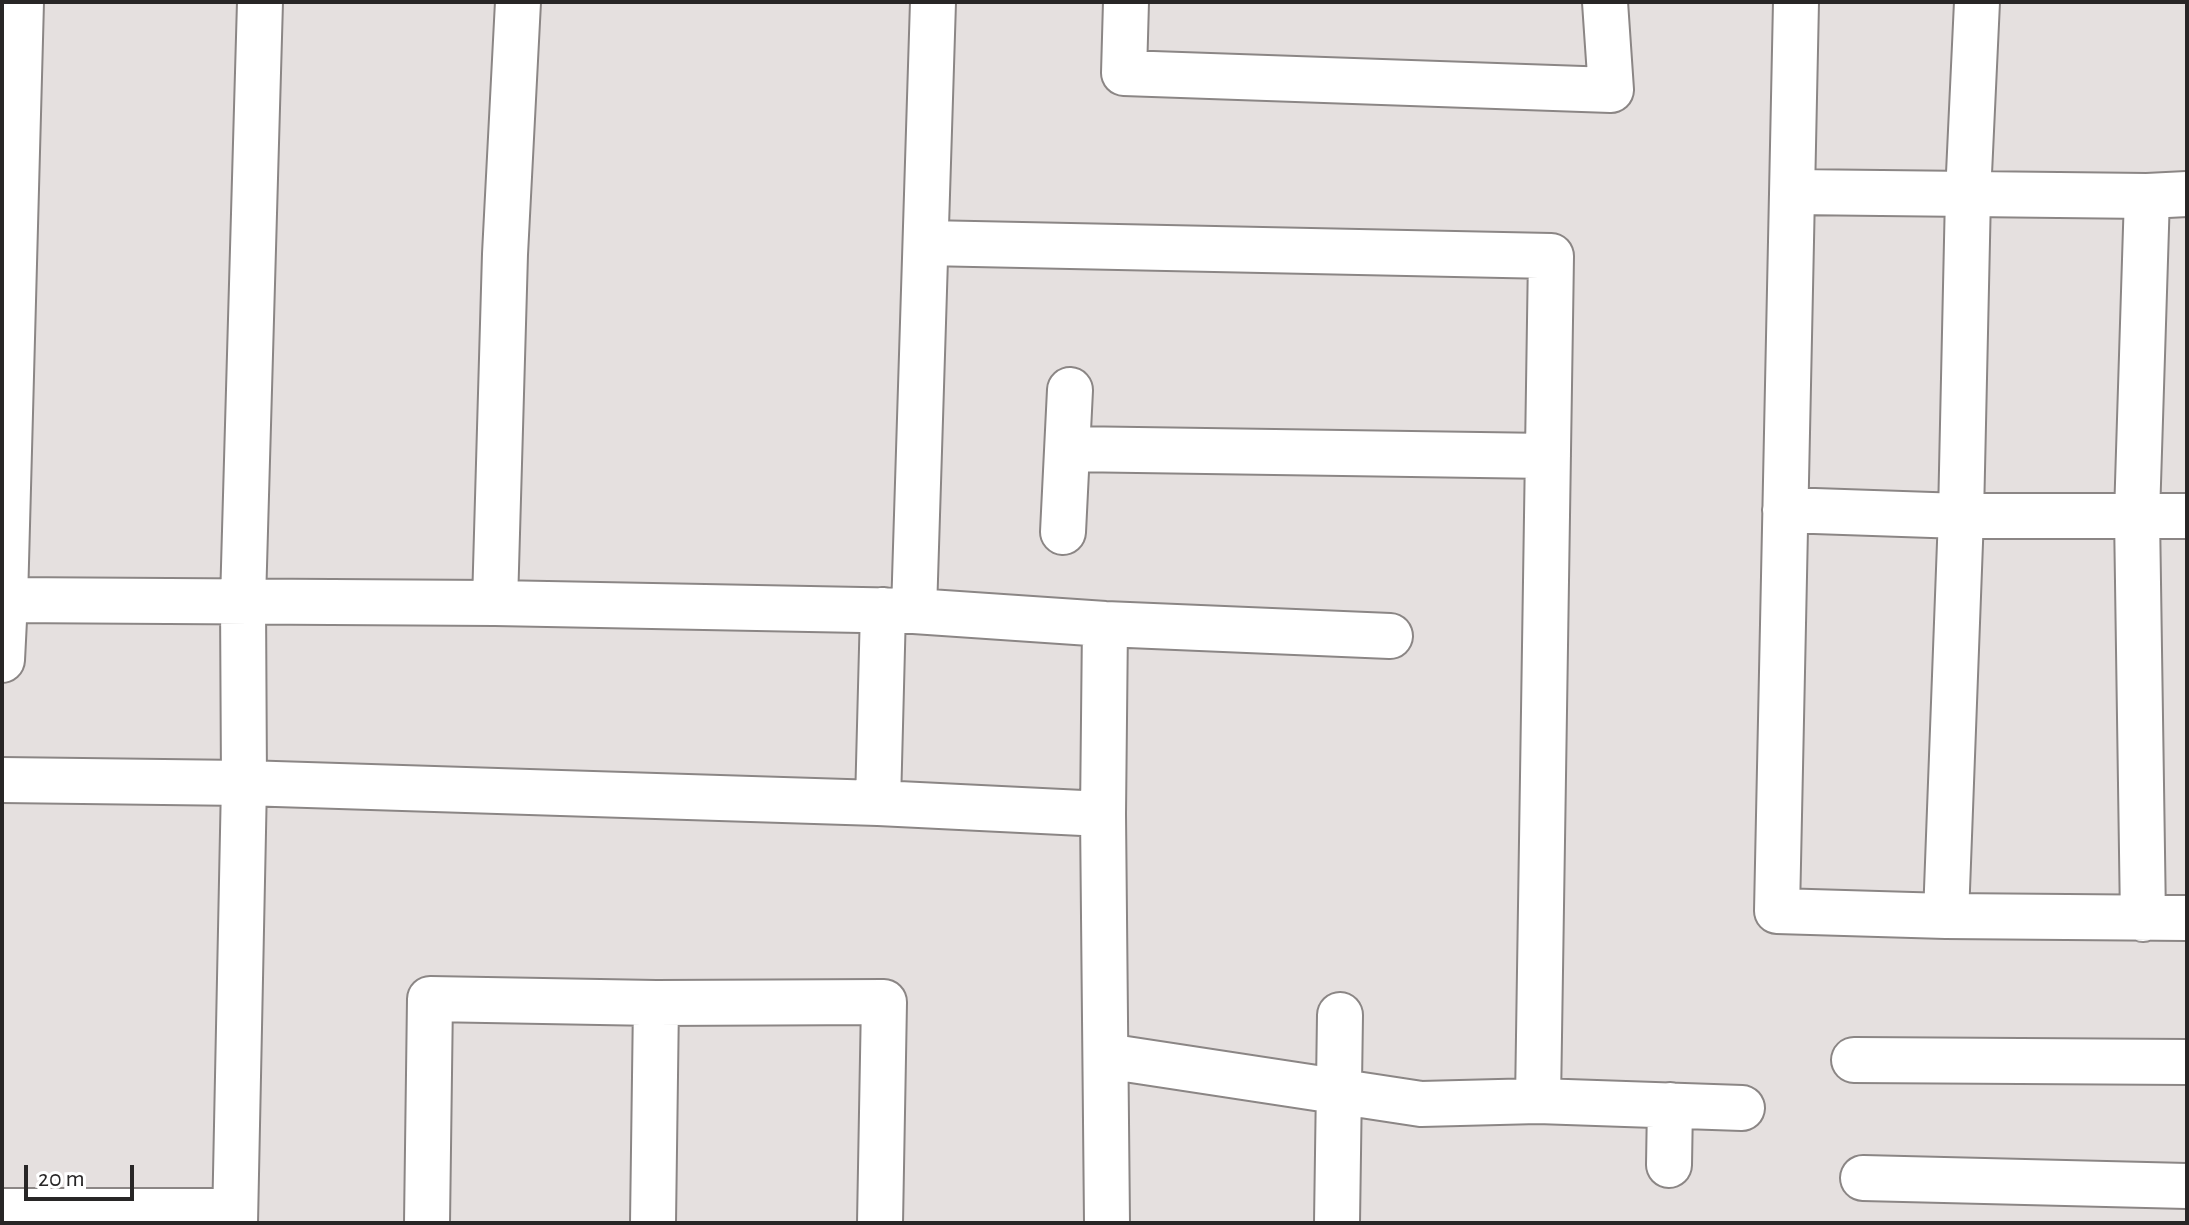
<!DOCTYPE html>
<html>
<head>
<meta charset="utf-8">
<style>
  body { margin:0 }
  #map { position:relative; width:2189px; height:1225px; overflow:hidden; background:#e5e0df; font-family:"Alegreya Sans",sans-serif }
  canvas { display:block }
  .frame { position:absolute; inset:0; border:4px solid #282626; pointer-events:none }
  .scale { position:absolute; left:24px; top:1165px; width:110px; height:36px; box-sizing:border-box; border:4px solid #282626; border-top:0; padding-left:10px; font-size:24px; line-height:28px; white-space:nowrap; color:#282626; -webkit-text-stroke:6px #fff; paint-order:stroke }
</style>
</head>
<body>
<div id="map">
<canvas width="2189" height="1225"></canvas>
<div class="frame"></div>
<div class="scale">20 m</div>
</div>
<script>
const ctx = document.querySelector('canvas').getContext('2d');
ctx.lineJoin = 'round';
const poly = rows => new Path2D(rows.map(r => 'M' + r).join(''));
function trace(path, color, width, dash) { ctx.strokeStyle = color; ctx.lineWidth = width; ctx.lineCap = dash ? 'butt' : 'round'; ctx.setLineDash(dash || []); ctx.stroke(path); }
const minor = poly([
  [21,2,5,600,495,603,505,254,518,2],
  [1126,2,1124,73,1611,90,1605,2],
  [1796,2,1777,911,1946,916,2187,918],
  [1793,192,2147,196,2187,194],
  [926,243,1551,256,1538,1101,1421,1104,1106,1056],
  [1069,449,1548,456],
  [1785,510,1961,516,2187,516],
  [1063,532,1070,390],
  [495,603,914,611,1105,624,1390,636],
  [914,611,933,2],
  [2,660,5,600],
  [2,780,244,783,878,803,1103,814,1107,1223],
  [878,803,883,610],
  [1103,814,1105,624],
  [1946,916,1961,516,1968,195,1977,2],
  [2143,919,2137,515,2147,196],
  [1854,1060,2187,1062],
  [1538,1101,1742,1108],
  [1669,1165,1670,1105],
  [1863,1178,2187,1186],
  [2,1211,235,1211],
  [235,1223,244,783,243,601,260,2],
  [427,1223,430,999,656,1003,884,1002,880,1223],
  [653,1223,656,1003],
  [1337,1223,1340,1015]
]);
trace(minor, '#8b8685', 48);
trace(minor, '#fff', 44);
</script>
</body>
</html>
